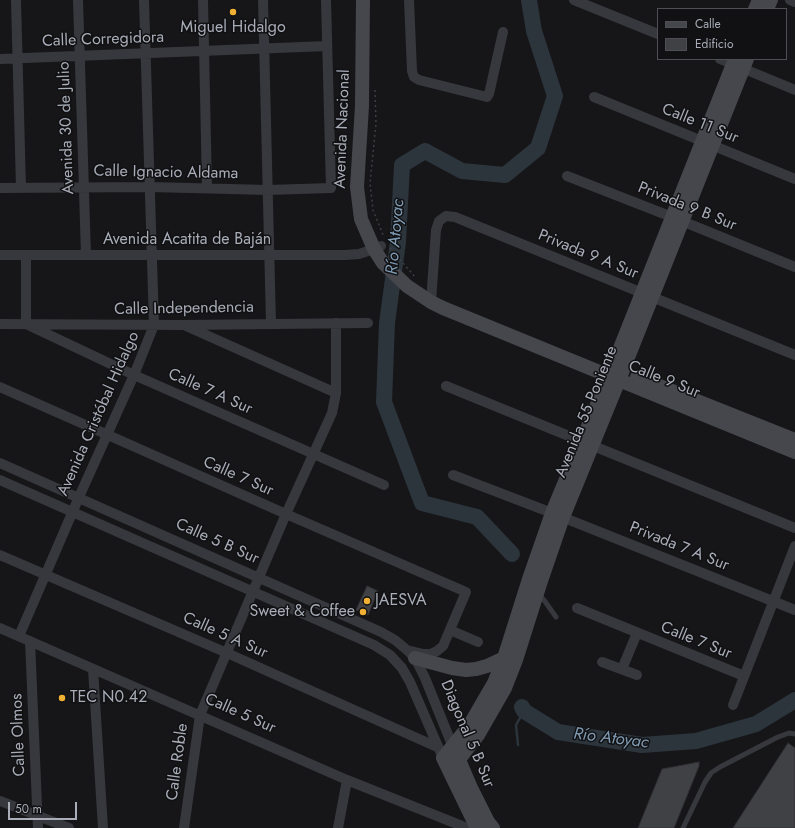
<!DOCTYPE html>
<html>
<head>
<meta charset="utf-8">
<style>
  body { margin:0 }
  #map { position:relative; width:795px; height:828px; overflow:hidden; background:#161618; font-family:Jost,sans-serif }
  canvas { display:block }
  .legend { position:absolute; left:657px; top:8px; width:130px; height:52px; box-sizing:border-box; background:#111113; border:1px solid #4d4f55; margin:0; padding:5px 7px; list-style:none; font-size:12px; color:#a8adb8 }
  .legend li { display:flex; align-items:center; gap:8px; height:20px }
  .legend b { width:20px; border:1px solid #4d4f55 }
  .scale { position:absolute; left:8px; top:802px; width:69px; height:18px; box-sizing:border-box; border:2px solid #a8adb8; border-top:0; padding-left:5px; font-size:12px; line-height:14px; white-space:nowrap; color:#a8adb8; -webkit-text-stroke:3px #111113; paint-order:stroke }
</style>
</head>
<body>
<div id="map">
<canvas width="795" height="828"></canvas>
<ul class="legend">
<li><b style="height:5px;background:#45474d"></b>Calle</li>
<li><b style="height:11px;background:#404145"></b>Edificio</li>
</ul>
<div class="scale">50 m</div>
</div>
<script>
const ctx = document.querySelector('canvas').getContext('2d');
ctx.lineJoin = 'round';
const poly = rows => new Path2D(rows.map(r => 'M' + r).join(''));
function trace(path, color, width, dash) { ctx.strokeStyle = color; ctx.lineWidth = width; ctx.lineCap = dash ? 'butt' : 'round'; ctx.setLineDash(dash || []); ctx.stroke(path); }
function paint(path, color) { ctx.fillStyle = color; ctx.fill(path, 'evenodd'); }
function write(font, color, halo, rows, align = 'center') {
  ctx.font = font + ' Jost,sans-serif'; ctx.lineWidth = 3; ctx.setLineDash([]); ctx.textBaseline = 'middle'; ctx.strokeStyle = halo; ctx.fillStyle = color; for (const [text, x, y, turn = 0] of rows) {
    ctx.save(); ctx.translate(x, y); ctx.rotate((+turn || 0) * Math.PI / 180); ctx.textAlign = isNaN(turn) ? turn : align; if (halo) ctx.strokeText(text, 0, 0); ctx.fillText(text, 0, 0); ctx.restore();
  }
}
trace(poly([
  [518,745,516,725,524,711]
]), '#2c353c', 2.5);
trace(poly([
  [512,554,477,517,422,503,384,402,387,323,398,242,402,165,425,151,462,171,505,175,538,148,555,96,534,31,529,0],
  [522,707,524,711,558,732,642,745,696,741,756,724,795,700]
]), '#2c353c', 16);
const building = poly([
  [367,586,378,591,368,615,356,610,367,586],
  [788,743,795,748,795,828,733,828,788,743],
  [699,762,699,766,674,828,638,828,662,769,699,762]
]);
paint(building, '#404145');
trace(building, '#303034', 1);
trace(poly([
  [375,90,376,124,370,183,373,210,384,237],
  [390,248,416,278]
]), '#3d3f44', 1.5, [2, 3]);
trace(poly([
  [538,595,544,600,556,617],
  [683,828,705,782,711,773,720,767,778,737,789,733,795,734]
]), '#37383d', 5);
trace(poly([
  [16,0,21,188],
  [78,0,86,255],
  [203,0,207,188],
  [263,0,271,323],
  [409,0,412,71,414,77,419,80,487,97,489,94,503,32],
  [574,0,658,34],
  [790,0,795,2],
  [0,59,327,46],
  [720,59,795,90],
  [594,97,795,179],
  [567,176,672,217,795,267],
  [0,188,150,187,268,190,331,188,326,0],
  [0,255,345,255,359,254,374,249,381,246],
  [26,255,26,324,134,375,384,485],
  [431,302,436,230,439,221,446,216,455,217,795,355],
  [0,324,182,325,368,323],
  [186,326,336,393],
  [446,386,795,528],
  [0,387,286,514,466,592,443,646,437,651,431,654,423,654,407,650],
  [0,463,381,632,395,640,407,650,415,658,425,678,453,747],
  [453,475,552,513,795,610],
  [0,480,374,645,390,655,402,668,410,682,443,758],
  [0,555,227,653,437,747],
  [577,608,744,676],
  [0,628,347,780,467,828],
  [450,630,478,642],
  [19,636,79,497,134,375,154,325,144,0],
  [30,641,38,828],
  [602,662,637,675],
  [93,669,103,828],
  [622,669,637,633],
  [733,705,795,546],
  [0,801,69,828],
  [184,828,200,715,286,514,332,413,336,393,336,323],
  [338,828,347,780]
]), '#37383d', 10);
trace(poly([
  [363,0,362,106,357,187,361,219,374,249,383,263,407,286,431,302,443,308,795,452],
  [755,9,759,0],
  [767,9,771,0],
  [637,377,795,440],
  [415,658,452,668,466,670,476,669,487,666,504,658],
  [456,753,471,788,488,822,493,828],
  [450,771,478,735,505,688,516,660,541,581,563,517,619,380,747,59],
  [477,828,443,758,469,726,494,683,504,658,529,579,552,513,609,376,735,59]
]), '#45474d', 14);
for (const [x, y, r, color] of [
  [233,12,4,"#f2b134"],
  [367,601,4,"#f2b134"],
  [363,612,4,"#f2b134"],
  [62,698,4,"#f2b134"]
]) { const dot = new Path2D(); dot.arc(x, y, r, 0, 2 * Math.PI); ctx.fillStyle = color; ctx.fill(dot); trace(dot, '#111113', 1.5); }
write('16px', '#a8adb8', '#111113', [
  ["Miguel Hidalgo",233,28,"center"],
  ["JAESVA",375,601],
  ["Sweet & Coffee",355,612,"right"],
  ["TEC N0.42",70,698]
], 'left');
write('16px', '#a8adb8', '#111113', [
  ["Calle Corregidora",103,40,-2],
  ["Calle 11 Sur",700,124,22],
  ["Avenida 30 de Julio",67,128,-92],
  ["Avenida Nacional",343,129,-88],
  ["Calle Ignacio Aldama",166,173,1],
  ["Privada 9 B Sur",687,207,22],
  ["Avenida Acatita de Baján",187,240],
  ["Privada 9 A Sur",588,255,22],
  ["Calle Independencia",184,309,-1],
  ["Calle 9 Sur",664,380,22],
  ["Calle 7 A Sur",210,392,24],
  ["Avenida 55 Poniente",587,412,-68],
  ["Avenida Cristóbal Hidalgo",99,414,-66],
  ["Calle 7 Sur",238,477,24],
  ["Calle 5 B Sur",217,542,24],
  ["Privada 7 A Sur",679,547,22],
  ["Calle 5 A Sur",225,636,24],
  ["Calle 7 Sur",696,641,22],
  ["Calle 5 Sur",240,714,24],
  ["Diagonal 5 B Sur",467,734,67],
  ["Calle Olmos",19,735,-92],
  ["Calle Roble",178,762,-82]
]);
write('italic 17px', '#7f9bb3', '#111113', [
  ["Río Atoyac",396,237,-85],
  ["Río Atoyac",611,739,7]
]);
</script>
</body>
</html>
